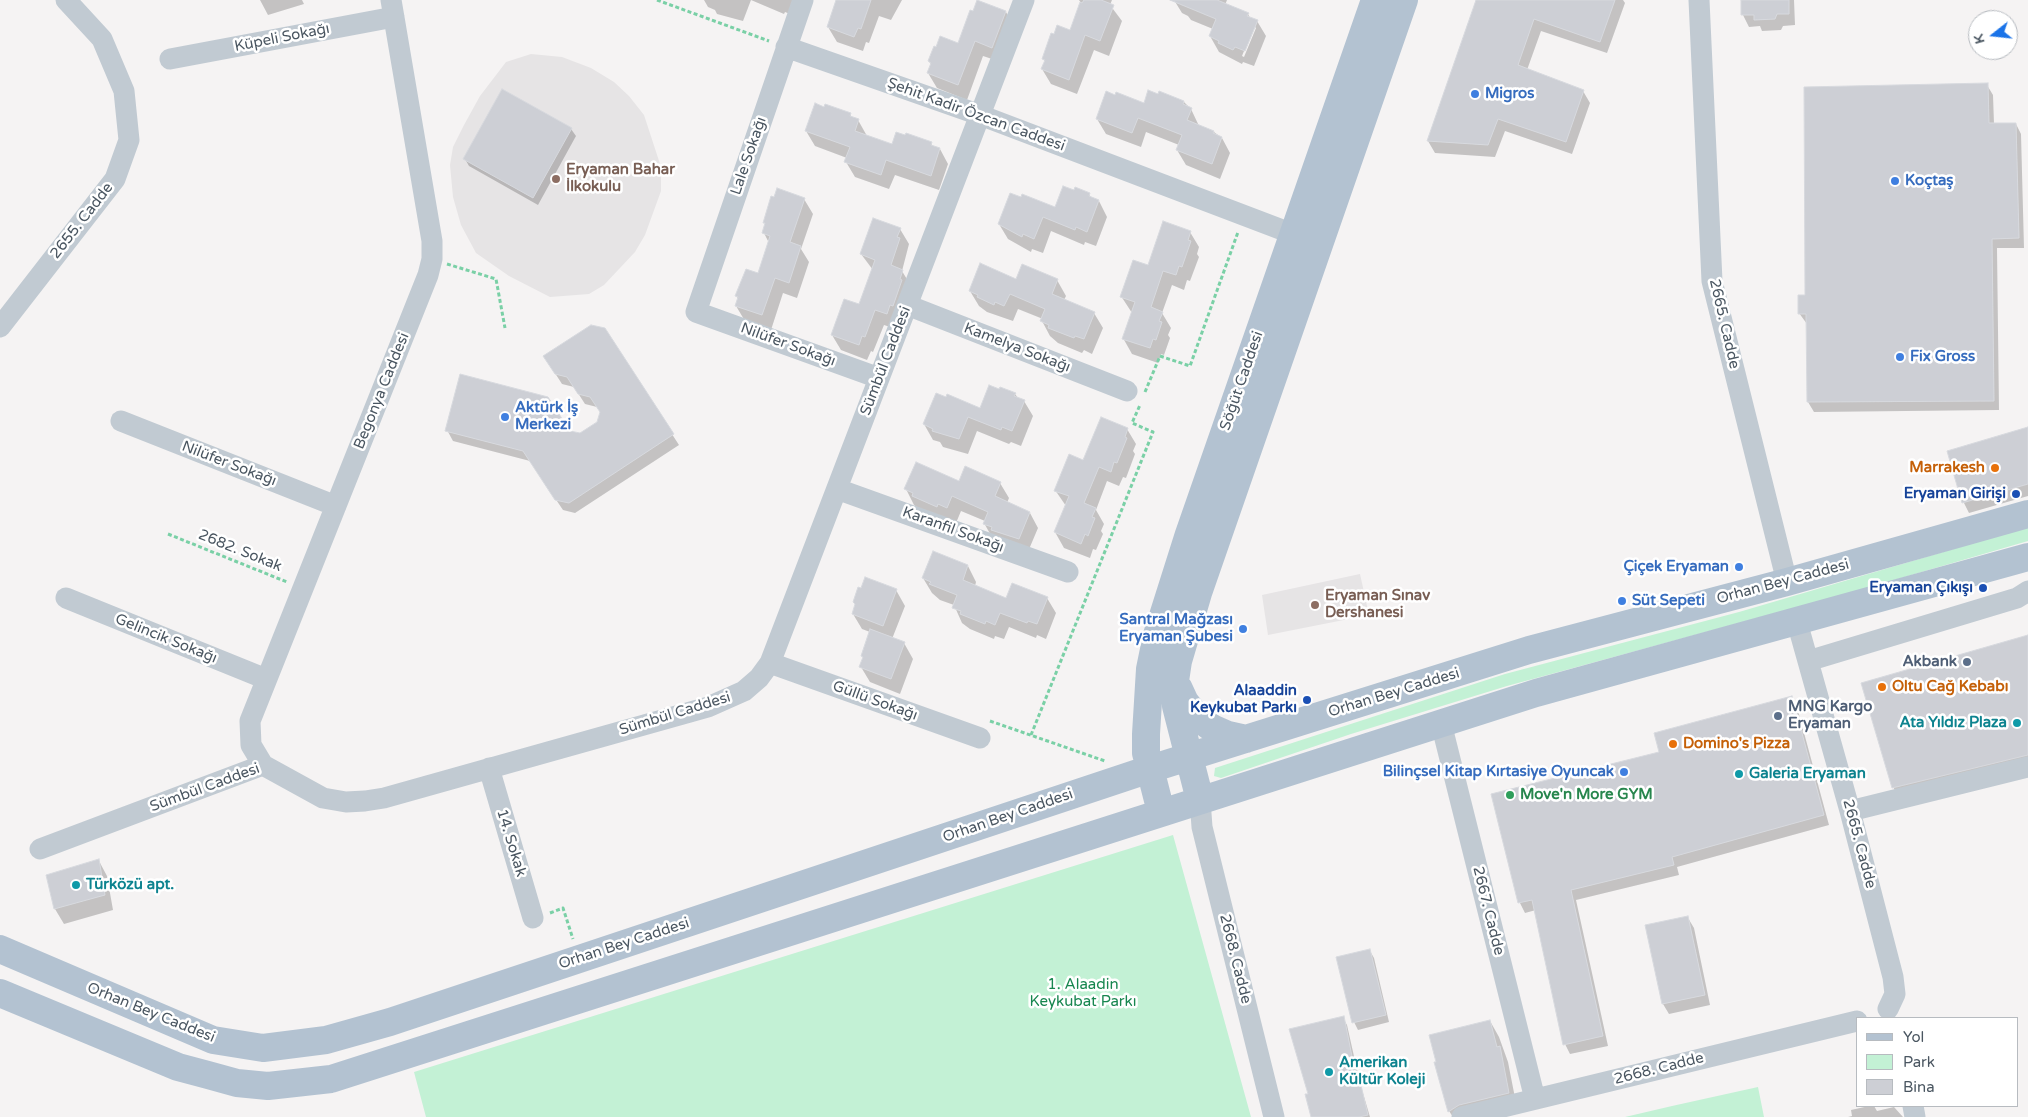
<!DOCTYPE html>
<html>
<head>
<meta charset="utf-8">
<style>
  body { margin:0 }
  #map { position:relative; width:2028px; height:1117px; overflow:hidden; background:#f5f3f3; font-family:"Varela Round",sans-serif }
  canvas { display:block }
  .legend { position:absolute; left:1856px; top:1017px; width:162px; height:90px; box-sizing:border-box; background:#fff; border:1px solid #b7bbc0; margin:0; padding:6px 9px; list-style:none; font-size:15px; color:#4a5661 }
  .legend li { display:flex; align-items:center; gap:10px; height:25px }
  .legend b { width:25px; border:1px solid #b7bbc0 }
  .north { position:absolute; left:1968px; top:10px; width:50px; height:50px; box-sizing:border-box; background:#fff; border:1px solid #b7bbc0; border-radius:50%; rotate:254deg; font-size:14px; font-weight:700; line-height:20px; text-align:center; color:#4a5661 }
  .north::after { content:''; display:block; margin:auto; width:18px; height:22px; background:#1a73e8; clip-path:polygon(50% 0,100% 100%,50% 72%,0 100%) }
</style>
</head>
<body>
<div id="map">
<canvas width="2028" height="1117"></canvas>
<ul class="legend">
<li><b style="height:6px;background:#b3c2d1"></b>Yol</li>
<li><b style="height:14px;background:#c3f1d5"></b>Park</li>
<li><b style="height:14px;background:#cdcfd5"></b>Bina</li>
</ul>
<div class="north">K</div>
</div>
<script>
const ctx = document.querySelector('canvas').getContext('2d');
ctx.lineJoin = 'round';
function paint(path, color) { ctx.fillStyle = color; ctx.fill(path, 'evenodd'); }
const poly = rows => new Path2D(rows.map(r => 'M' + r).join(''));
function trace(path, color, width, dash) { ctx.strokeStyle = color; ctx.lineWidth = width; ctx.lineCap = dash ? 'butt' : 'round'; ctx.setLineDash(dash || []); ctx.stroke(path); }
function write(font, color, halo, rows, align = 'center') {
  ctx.font = font + ' "Varela Round",sans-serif'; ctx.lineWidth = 5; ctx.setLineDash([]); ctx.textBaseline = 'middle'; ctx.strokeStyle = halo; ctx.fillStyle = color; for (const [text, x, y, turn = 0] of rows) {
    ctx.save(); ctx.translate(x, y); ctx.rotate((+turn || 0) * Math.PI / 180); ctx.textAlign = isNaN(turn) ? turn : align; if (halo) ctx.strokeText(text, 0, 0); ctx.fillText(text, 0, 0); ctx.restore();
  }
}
paint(poly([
  [531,54,562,57,591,68,614,82,629,96,644,115,661,167,661,191,645,235,635,252,604,285,589,294,550,297,509,276,476,253,461,225,453,197,450,165,453,147,464,125,480,96,506,62],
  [1360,574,1369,615,1268,635,1262,595]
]), '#e6e4e5');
paint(poly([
  [2028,527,2028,541,1853,592,1507,686,1351,734,1221,778,1214,776,1215,768,1505,674,1739,612],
  [1173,835,1251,1117,426,1117,414,1072],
  [1758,1087,1764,1117,1625,1117,1672,1106]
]), '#c3f1d5');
paint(poly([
  [260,0,302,0,304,4,268,15],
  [704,0,802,0,795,16,785,12,784,14,751,0,743,21,717,14,715,10,708,7],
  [838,0,902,0,891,20,879,16,869,43,866,42,863,51,837,42,828,27],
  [1079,0,1112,0,1110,5,1122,21,1109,56,1094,50,1077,94,1051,84,1042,69,1045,62,1043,59,1070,31,1081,3],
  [1174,0,1227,0,1225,5,1248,14,1250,18,1257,21,1266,36,1254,66,1243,62,1242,64,1219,52,1210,36,1213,29,1191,20,1188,16,1182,13],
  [1254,26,1256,28,1244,57,1242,56],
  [1479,0,1623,0,1625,3,1607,53,1541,31,1527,70,1583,91,1590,103,1572,154,1505,131,1495,157,1435,153,1428,141],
  [1742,0,1794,0,1795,25,1783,26,1781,30,1762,31,1760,26,1749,27,1743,15],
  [974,12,1006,12,1014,27,1001,62,983,56,967,100,937,88,928,73,931,65,929,61,959,45],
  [1987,85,1993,95,1994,124,2016,124,2021,134,2024,248,1997,248,1999,410,1814,412,1808,402,1807,324,1799,313,1807,296],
  [1184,102,1191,109,1199,126,1214,132,1222,138,1230,153,1220,179,1186,165,1177,150,1179,145,1146,132,1141,147,1106,134,1097,119,1144,104],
  [850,114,852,118,858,120,867,136,892,146,931,143,933,147,940,149,948,164,939,190,895,175,889,189,855,177,846,162,847,158,815,146,806,131],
  [571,129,576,136,538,205,469,166,465,159],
  [1074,192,1089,194,1092,199,1099,201,1107,217,1096,246,1085,242,1084,245,1051,231,1043,253,1032,249,1031,252,1008,239,999,224,1055,209],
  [804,199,813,214,801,249,809,262,797,298,783,293,771,330,745,321,736,306,738,299,736,296,759,274,769,243,764,233,766,225,764,222],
  [900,229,909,244,902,271,911,286,896,329,884,325,873,352,871,351,867,360,841,350,832,335,860,306,873,270,861,254],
  [1190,232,1199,247,1197,254,1199,257,1190,281,1187,280,1184,290,1172,285,1162,313,1171,328,1168,335,1170,338,1164,355,1161,354,1158,363,1132,354,1123,338,1132,313,1121,296,1149,267],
  [1017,280,1057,280,1066,296,1064,300,1094,313,1103,328,1092,354,1084,350,1082,353,1058,343,1050,336,1042,321,1043,319,1018,309,1013,321,987,312,979,306,970,291],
  [604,329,679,445,575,513,563,510,530,461,453,441,447,430,570,432,581,435,599,423,601,413,597,407,585,404,574,387,562,384,551,367],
  [1015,394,1018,398,1024,401,1033,416,1021,446,1011,442,1009,444,977,431,968,454,943,447,940,442,933,440,924,424,981,409],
  [2028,428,2028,496,1969,513,1964,503,1949,452],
  [1127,429,1136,444,1133,451,1135,454,1126,478,1123,477,1119,486,1107,481,1096,510,1104,524,1101,531,1103,534,1096,550,1093,549,1090,558,1064,548,1055,532,1066,506,1055,490,1084,462],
  [960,483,1000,483,1009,498,1007,503,1030,513,1038,528,1027,554,993,539,984,523,985,521,961,511,956,523,922,511,914,505,906,489],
  [933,552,968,566,976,582,975,586,1007,599,1047,598,1056,613,1046,639,1037,635,1036,638,1009,627,1004,639,995,636,994,639,970,629,962,623,954,605,940,600,932,593,923,578],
  [896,590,905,606,892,639,904,643,913,659,900,694,870,682,861,667,864,659,862,656,870,632,862,629,853,614,856,606,854,602],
  [2028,636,2028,767,1900,798,1893,787],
  [1792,697,1797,707,1829,825,1677,867,1679,875,1576,900,1608,1046,1570,1054,1565,1044,1536,910,1525,913,1520,903,1492,795,1660,753],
  [99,861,107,876,113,910,64,924,55,909,48,875],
  [1688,918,1694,928,1710,1005,1669,1014,1663,1004],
  [1370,951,1374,958,1389,1022,1358,1030,1354,1022],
  [1343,1018,1347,1025,1360,1083,1370,1117,1312,1117,1309,1095],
  [1490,1021,1499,1037,1508,1062,1517,1108,1453,1117,1449,1111],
  [1869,1106,1874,1106,1877,1111,1894,1107,1903,1117,1848,1117,1852,1116,1851,1110]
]), '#0003');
const building = poly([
  [836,0,871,0,861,29,858,28,854,37,827,27,836,0],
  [977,0,1006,11,992,48,975,41,958,85,927,73,931,63,928,61,934,46,936,47,940,36,958,43,970,10,973,11,977,0],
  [1084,0,1101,0,1114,5,1100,41,1085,35,1069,80,1041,69,1045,60,1042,59,1051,33,1054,34,1057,25,1070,30,1080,2,1082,3,1084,0],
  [1170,0,1217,0,1249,13,1247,16,1258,20,1245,51,1235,47,1233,50,1218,43,1219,41,1209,36,1216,19,1170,0],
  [1476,0,1615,0,1600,42,1534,19,1518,65,1584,90,1566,142,1498,119,1488,145,1427,141,1476,0],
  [1741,0,1789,0,1789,14,1777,14,1775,19,1754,20,1754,15,1741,15,1741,0],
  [1988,83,1989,123,2016,123,2019,238,1992,239,1994,401,1807,402,1806,314,1798,314,1798,295,1805,295,1804,87,1988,83],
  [502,89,572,128,533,198,463,159,502,89],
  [1148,90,1158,94,1159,91,1184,101,1183,104,1192,108,1187,120,1214,131,1213,133,1222,137,1212,164,1176,150,1182,135,1138,118,1132,133,1096,119,1106,91,1115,95,1116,92,1144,103,1148,90],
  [815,103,824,107,825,104,851,113,850,116,859,119,855,131,892,144,896,132,905,135,906,133,932,142,931,145,940,148,931,176,886,160,881,175,844,162,850,147,805,131,815,103],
  [1063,186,1074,190,1075,187,1090,193,1089,196,1099,200,1087,232,1076,227,1075,230,1043,217,1034,239,1023,234,1022,237,998,224,1010,193,1021,197,1022,194,1055,207,1063,186],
  [777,188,805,198,790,242,801,246,789,283,775,278,762,315,735,306,738,297,735,296,746,269,758,273,770,236,762,233,765,223,763,223,771,196,774,197,777,188],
  [873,218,901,228,897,237,900,238,891,265,903,270,900,279,902,280,893,306,890,305,887,314,875,310,865,337,862,336,859,345,831,335,844,299,859,304,875,260,860,254,873,218],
  [1163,221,1191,231,1188,240,1191,241,1182,267,1179,266,1176,275,1163,271,1151,307,1163,312,1159,321,1162,322,1156,340,1153,339,1150,348,1122,339,1135,302,1120,297,1133,260,1148,265,1163,221],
  [980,263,1016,279,1022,264,1058,279,1052,294,1095,312,1084,339,1075,336,1074,338,1048,328,1049,325,1040,321,1045,309,1010,294,1004,306,995,302,994,305,977,297,978,295,969,291,980,263],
  [591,325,605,328,674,434,569,503,555,500,523,451,445,431,460,374,548,397,570,431,580,433,597,422,600,412,590,397,578,394,567,377,555,374,543,356,591,325],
  [989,385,999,389,1000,387,1016,393,1014,396,1025,400,1012,431,1002,427,1001,430,968,417,959,439,932,431,933,429,923,424,936,393,946,397,947,394,980,408,989,385],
  [1101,417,1128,428,1125,437,1127,438,1117,463,1114,462,1111,472,1099,467,1084,503,1096,508,1092,517,1095,518,1088,536,1085,534,1081,544,1054,532,1069,496,1054,491,1069,454,1083,460,1101,417],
  [2028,427,2028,484,1962,503,1947,451,2028,427],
  [916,462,959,481,965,466,1001,482,995,496,1030,512,1019,539,991,530,992,527,983,524,988,512,952,496,947,508,938,504,937,507,912,496,913,493,904,489,916,462],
  [933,551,968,565,963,580,1006,598,1012,583,1048,597,1037,624,1028,621,1027,623,1000,613,995,625,986,621,985,624,960,614,961,611,952,608,957,595,929,584,931,582,922,578,933,551],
  [865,577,897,589,883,626,852,614,855,604,853,602,858,587,861,588,865,577],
  [870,629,905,642,891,679,859,667,863,657,861,656,870,629],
  [2028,635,2028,755,1892,788,1861,683,2028,635],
  [1792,696,1824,815,1672,857,1674,865,1571,890,1603,1036,1563,1045,1532,900,1518,903,1491,794,1659,752,1654,733,1792,696],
  [99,859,105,895,54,909,46,875,99,859],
  [1688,916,1705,995,1662,1004,1645,925,1688,916],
  [1370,949,1386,1015,1352,1023,1336,957,1370,949],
  [1344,1016,1357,1082,1360,1081,1368,1115,1359,1117,1311,1117,1305,1094,1308,1094,1289,1029,1344,1016],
  [1490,1020,1497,1047,1500,1046,1509,1093,1459,1105,1448,1112,1434,1062,1436,1062,1429,1035,1490,1020]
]);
paint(building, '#cdcfd5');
trace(building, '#d7d9de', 1);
trace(poly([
  [657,0,769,41],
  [447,264,496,279,505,328],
  [1145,392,1160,356,1190,366,1238,232],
  [168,534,287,582],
  [990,721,1105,761],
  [1031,735,1153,432,1132,423,1140,405],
  [550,913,563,908,573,939]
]), '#7ad0a6', 3, [4, 2.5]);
trace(poly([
  [803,0,696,312,879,378],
  [1699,0,1712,281,1787,582],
  [786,47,980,115,1293,234],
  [170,59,394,17],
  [907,305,1127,391],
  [0,327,115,179,129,140,124,91,102,39,66,0],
  [121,421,336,506],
  [837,489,1068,572],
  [66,598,266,679],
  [1797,622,1850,811,1893,977,1895,994,1888,1009],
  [1808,661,2017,598,2028,591],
  [770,663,980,738],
  [1441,723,1535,1099],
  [263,765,251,745,250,721,428,275,432,259,432,241,391,0],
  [489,768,533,918],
  [1200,800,1202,827,1274,1117],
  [1850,811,2028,767],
  [40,849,263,765,323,798,346,802,365,801,384,798,708,707,744,691,759,678,770,663,1024,0],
  [1913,1106,1915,1117],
  [1462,1117,1857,1021]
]), '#c1cad2', 21);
trace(poly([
  [1179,689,1185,702,1197,717,1212,728,1228,735,1246,739],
  [1200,800,1176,706,1175,681,1178,661,1198,593,1404,0],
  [1161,812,1146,753,1146,734,1150,669,1157,635,1189,534,1375,0],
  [0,949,213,1040,263,1048,326,1040,390,1022,1150,769,1529,650,1787,582,2028,514],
  [0,993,178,1067,208,1075,237,1083,268,1086,331,1079,1536,693,2028,557]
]), '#b3c2d1', 28);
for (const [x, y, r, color] of [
  [1475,94,5,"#3f7fe0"],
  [556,179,5,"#8d6e63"],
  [1895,181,5,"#3f7fe0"],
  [1900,357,5,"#3f7fe0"],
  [505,417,5,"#3f7fe0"],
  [1995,468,5,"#e8710a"],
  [2016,494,5,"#1a4fb4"],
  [1739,567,5,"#3f7fe0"],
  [1983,588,5,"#1a4fb4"],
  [1622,601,5,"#3f7fe0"],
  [1315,605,5,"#8d6e63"],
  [1243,629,5,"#3f7fe0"],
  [1967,662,5,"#5c6f8a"],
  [1882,687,5,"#e8710a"],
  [1307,700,5,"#1a4fb4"],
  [1778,716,5,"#5c6f8a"],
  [2017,723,5,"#0f9aa8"],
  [1673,744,5,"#e8710a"],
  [1624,772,5,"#3f7fe0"],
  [1739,774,5,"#0f9aa8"],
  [1510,795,5,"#2e9e5b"],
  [76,885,5,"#0f9aa8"],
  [1329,1072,5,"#0f9aa8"]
]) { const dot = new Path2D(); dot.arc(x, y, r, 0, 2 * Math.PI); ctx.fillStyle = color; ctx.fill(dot); trace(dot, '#fff', 2); }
write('15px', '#4a5661', '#fff', [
  ["Küpeli Sokağı",282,38,-11],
  ["Şehit Kadir Özcan Caddesi",976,115,20],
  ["Lale Sokağı",749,156,-71],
  ["2655. Cadde",82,221,-52],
  ["2665. Cadde",1724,324,77],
  ["Nilüfer Sokağı",788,345,20],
  ["Kamelya Sokağı",1017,348,21],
  ["Sümbül Caddesi",886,361,-69],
  ["Söğüt Caddesi",1242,381,-71],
  ["Begonya Caddesi",382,391,-68],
  ["Nilüfer Sokağı",229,464,21],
  ["Karanfil Sokağı",953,530,20],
  ["2682. Sokak",240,551,22],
  ["Orhan Bey Caddesi",1783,582,-15],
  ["Gelincik Sokağı",166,639,22],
  ["Orhan Bey Caddesi",1394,693,-17],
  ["Güllü Sokağı",875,701,20],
  ["Sümbül Caddesi",675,714,-17],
  ["Sümbül Caddesi",205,788,-20],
  ["Orhan Bey Caddesi",1008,816,-19],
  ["14. Sokak",511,843,73],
  ["2665. Cadde",1859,844,75],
  ["2667. Cadde",1488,911,76],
  ["Orhan Bey Caddesi",624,944,-18],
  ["2668. Cadde",1235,959,76],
  ["Orhan Bey Caddesi",151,1013,22],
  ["2668. Cadde",1659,1069,-14]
]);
write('bold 15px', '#366cbe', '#fff', [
  ["Migros",1485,94],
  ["Koçtaş",1905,181],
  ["Fix Gross",1910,357],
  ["Aktürk İş",515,408],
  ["Merkezi",515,425],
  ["Çiçek Eryaman",1729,567,"right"],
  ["Süt Sepeti",1632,601],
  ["Santral Mağzası",1233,620,"right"],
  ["Eryaman Şubesi",1233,637,"right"],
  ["Bilinçsel Kitap Kırtasiye Oyuncak",1614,772,"right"]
], 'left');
write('bold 15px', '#785e54', '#fff', [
  ["Eryaman Bahar",566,170],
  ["İlkokulu",566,187],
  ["Eryaman Sınav",1325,596],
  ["Dershanesi",1325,613]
], 'left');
write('bold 15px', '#c56008', '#fff', [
  ["Marrakesh",1985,468,"right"],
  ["Oltu Cağ Kebabı",1892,687],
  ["Domino's Pizza",1683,744]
], 'left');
write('bold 15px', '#164399', '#fff', [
  ["Eryaman Girişi",2006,494],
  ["Eryaman Çıkışı",1973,588],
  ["Alaaddin",1297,691],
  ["Keykubat Parkı",1297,708]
], 'right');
write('bold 15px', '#4e5e75', '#fff', [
  ["Akbank",1957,662],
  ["MNG Kargo",1788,707,"left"],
  ["Eryaman",1788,724,"left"]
], 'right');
write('bold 15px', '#0d838f', '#fff', [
  ["Ata Yıldız Plaza",2007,723,"right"],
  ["Galeria Eryaman",1749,774],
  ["Türközü apt.",86,885],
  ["Amerikan",1339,1063],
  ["Kültür Koleji",1339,1080]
], 'left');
write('bold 15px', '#27864d', '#fff', [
  ["Move'n More GYM",1520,795]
], 'left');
write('15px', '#17864f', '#fff', [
  ["1. Alaadin",1083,985],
  ["Keykubat Parkı",1083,1002]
]);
</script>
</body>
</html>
